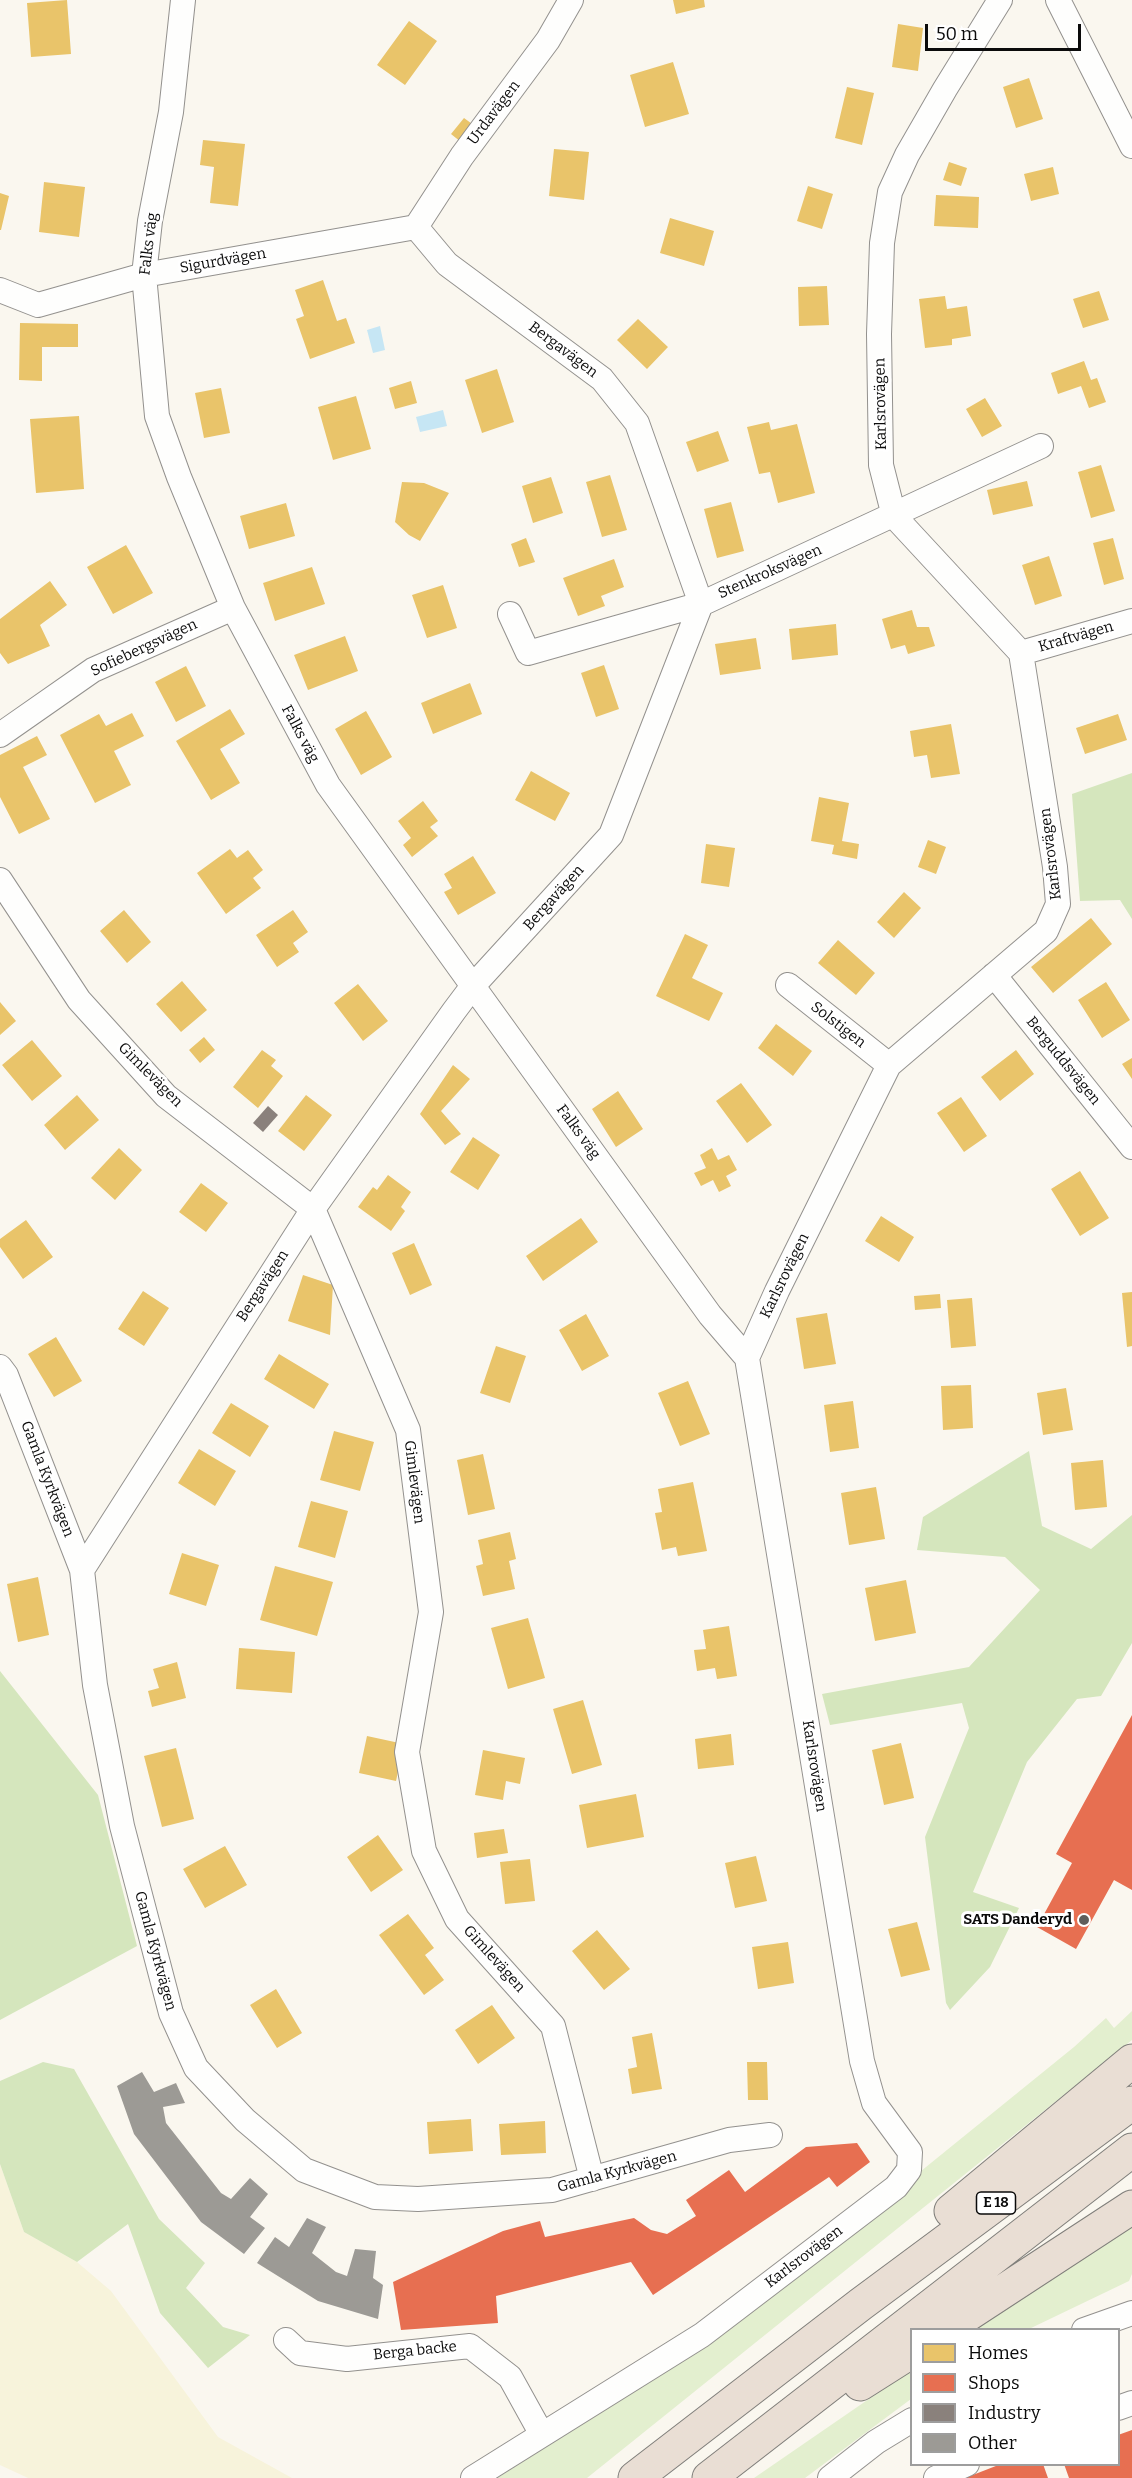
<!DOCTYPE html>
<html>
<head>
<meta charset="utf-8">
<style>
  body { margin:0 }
  #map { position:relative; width:1132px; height:2478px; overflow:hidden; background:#faf7ef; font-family:Bitter,serif }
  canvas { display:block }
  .legend { position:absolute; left:910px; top:2328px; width:210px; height:138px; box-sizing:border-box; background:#fff; border:2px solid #9d9d9d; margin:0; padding:8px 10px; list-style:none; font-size:18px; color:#0b0b0b }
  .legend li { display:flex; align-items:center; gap:12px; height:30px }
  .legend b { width:30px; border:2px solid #9d9d9d }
  .scale { position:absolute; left:925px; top:24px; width:156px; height:27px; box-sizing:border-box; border:3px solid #0b0b0b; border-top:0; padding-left:8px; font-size:18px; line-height:21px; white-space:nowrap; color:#0b0b0b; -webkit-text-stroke:4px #fff; paint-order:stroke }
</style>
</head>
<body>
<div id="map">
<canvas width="1132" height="2478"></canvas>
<ul class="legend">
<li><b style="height:16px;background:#e9c46a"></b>Homes</li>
<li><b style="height:16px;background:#e76f51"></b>Shops</li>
<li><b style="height:16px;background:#8a817c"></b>Industry</li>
<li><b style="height:16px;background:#9c9a95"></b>Other</li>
</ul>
<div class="scale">50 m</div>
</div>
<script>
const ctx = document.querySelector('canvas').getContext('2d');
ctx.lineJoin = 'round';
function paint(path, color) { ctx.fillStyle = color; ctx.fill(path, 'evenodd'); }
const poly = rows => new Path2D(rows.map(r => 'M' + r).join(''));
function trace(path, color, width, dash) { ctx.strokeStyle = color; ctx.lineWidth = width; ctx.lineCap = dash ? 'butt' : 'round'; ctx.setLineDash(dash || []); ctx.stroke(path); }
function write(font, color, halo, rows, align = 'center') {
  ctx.font = font + ' Bitter,serif'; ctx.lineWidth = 6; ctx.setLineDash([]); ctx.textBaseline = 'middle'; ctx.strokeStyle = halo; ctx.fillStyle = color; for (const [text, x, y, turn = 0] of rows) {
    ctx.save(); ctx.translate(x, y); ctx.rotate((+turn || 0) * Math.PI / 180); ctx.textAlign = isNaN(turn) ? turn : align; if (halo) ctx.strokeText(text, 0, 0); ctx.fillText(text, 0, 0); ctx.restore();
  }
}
paint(poly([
  [0,2164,24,2232,77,2262,111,2291,218,2437,292,2478,28,2478,0,2465]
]), '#f7f3db');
paint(poly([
  [1132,2011,1132,2040,587,2478,497,2478,704,2347,1074,2047,1106,2018,1114,2028],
  [1132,2219,1132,2274,1129,2281,1029,2329,971,2330],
  [911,2370,911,2399,805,2478,754,2478]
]), '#e3efcf');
paint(poly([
  [1132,773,1132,919,1120,900,1080,901,1072,794],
  [1029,1451,1042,1526,1091,1549,1132,1515,1132,1643,1101,1696,1077,1699,1027,1762,973,1892,1019,1908,990,1967,950,2010,946,2003,925,1837,969,1728,962,1703,830,1725,822,1694,969,1667,1040,1590,1005,1557,917,1550,923,1517],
  [0,1671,98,1795,137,1946,0,2020],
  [43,2062,74,2069,159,2219,205,2263,186,2288,223,2327,250,2335,208,2368,160,2313,128,2224,77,2262,24,2232,0,2164,0,2081]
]), '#d5e6bd');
paint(poly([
  [380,326,385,350,373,353,367,330],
  [443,410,447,426,420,432,416,417]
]), '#c6e6f4');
paint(poly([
  [67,0,71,54,31,57,27,3],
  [673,0,704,0,705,7,676,14],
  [409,21,437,41,405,85,377,65],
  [898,24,923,28,918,71,892,67],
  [673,62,689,114,645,127,630,75],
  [1029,78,1043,119,1016,128,1003,87],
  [847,87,874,93,862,145,835,138],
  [464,118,479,129,466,146,451,134],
  [203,140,245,144,238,206,210,203,214,167,200,165],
  [554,149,589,152,584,200,549,196],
  [949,162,967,168,961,186,943,180],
  [1053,167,1059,194,1031,201,1024,174],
  [44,182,85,187,79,237,39,232],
  [808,186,833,194,822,229,797,221],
  [0,193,9,196,1,230,0,230],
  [936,195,979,197,978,228,934,226],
  [670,218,714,231,704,266,660,253],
  [323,280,337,321,346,318,355,343,310,359,296,319,304,316,295,290],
  [827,286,829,325,799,326,798,287],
  [1099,291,1109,320,1083,328,1073,299],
  [945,296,947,309,967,306,971,336,952,339,952,345,925,348,919,299],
  [638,319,668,347,647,369,617,340],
  [20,323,78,324,78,347,42,347,42,381,19,380],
  [1084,361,1091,380,1097,378,1106,402,1089,408,1081,386,1058,394,1051,373],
  [497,369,514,422,482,433,465,380],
  [411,381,417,403,395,409,389,388],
  [221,388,230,433,204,438,195,393],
  [356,396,371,449,333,460,318,407],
  [985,398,1002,426,982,437,966,409],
  [79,416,84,489,36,493,30,419],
  [769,422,771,430,797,424,815,493,778,503,770,472,759,474,747,427],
  [718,431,729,461,697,472,686,442],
  [1101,465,1115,511,1091,518,1078,472],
  [610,475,627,530,602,537,586,482],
  [551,477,563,513,533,523,522,486],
  [1027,481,1033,506,993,515,987,490],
  [402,482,424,483,449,493,420,541,409,535,395,522],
  [731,502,744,551,717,558,704,509],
  [286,503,295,536,249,549,240,516],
  [526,538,535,562,519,567,511,544],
  [1113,538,1124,579,1104,585,1093,543],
  [126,545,153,593,113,614,87,567],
  [1049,556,1062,596,1035,605,1022,565],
  [614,559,624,587,601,596,605,606,578,616,563,578],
  [312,567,325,604,275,621,263,583],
  [50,581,67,605,40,625,50,646,8,664,0,653,0,619],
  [443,585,457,628,427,638,412,595],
  [912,610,917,627,929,627,935,646,908,654,905,645,891,649,882,619],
  [836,624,838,655,792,660,789,629],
  [345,636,358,671,308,690,294,655],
  [756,638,761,669,720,675,715,644],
  [604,665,619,709,596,717,581,673],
  [186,666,206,706,176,722,155,682],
  [470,683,482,714,433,734,421,703],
  [230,709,245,734,220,749,240,783,211,800,176,741],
  [366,711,392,757,361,775,335,729],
  [132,713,144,736,114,751,131,785,95,803,60,735,99,714,106,726],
  [1118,714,1127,740,1085,754,1076,728],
  [951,724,960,774,931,778,927,755,914,757,910,731],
  [37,736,47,755,23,767,50,819,19,834,0,797,0,755],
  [531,771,570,793,555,821,515,800],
  [819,797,849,803,842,841,859,844,857,859,832,854,834,845,811,841],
  [423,801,438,821,430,827,438,836,412,857,403,845,411,838,398,821],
  [928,840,946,847,936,874,918,867],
  [706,844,735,848,729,887,701,883],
  [230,849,237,858,248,850,263,870,253,878,261,888,226,914,197,873],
  [473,856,496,893,458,915,444,892,452,888,444,874],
  [904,892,921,908,894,938,877,922],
  [124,910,151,942,127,963,100,931],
  [293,910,308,932,293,943,299,952,277,967,256,935],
  [1091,918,1112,944,1053,993,1031,967],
  [685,934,708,945,692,978,723,993,709,1021,656,996],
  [838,940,875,973,856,995,818,963],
  [182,981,207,1010,181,1032,156,1004],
  [1106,982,1130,1020,1102,1038,1078,1000],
  [358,984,388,1021,363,1041,334,1003],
  [0,1002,16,1021,0,1035],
  [776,1024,812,1051,793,1076,758,1048],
  [204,1037,215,1050,200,1063,189,1050],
  [32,1040,62,1076,32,1101,2,1065],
  [262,1050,276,1060,271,1066,283,1076,258,1108,233,1087],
  [1016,1050,1034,1074,1000,1101,981,1077],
  [1132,1058,1132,1079,1122,1064],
  [453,1065,470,1079,441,1111,461,1134,445,1145,420,1114],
  [741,1083,772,1125,747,1143,716,1101],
  [618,1091,643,1129,616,1147,592,1109],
  [77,1095,99,1120,65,1150,44,1125],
  [306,1095,332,1115,304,1151,278,1131],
  [961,1097,987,1136,964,1152,937,1113],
  [473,1137,500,1155,478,1190,450,1172],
  [119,1148,142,1170,115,1200,91,1178],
  [712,1148,718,1160,729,1155,737,1170,726,1176,731,1186,719,1192,713,1180,701,1186,694,1173,706,1168,700,1155],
  [1080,1171,1109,1218,1080,1236,1051,1189],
  [388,1175,411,1192,401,1207,405,1211,391,1231,358,1207,373,1187,377,1190],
  [201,1183,228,1203,206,1232,179,1212],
  [881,1216,914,1237,899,1262,865,1241],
  [581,1218,598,1242,543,1281,526,1256],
  [26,1220,53,1257,23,1279,0,1247,0,1239],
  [414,1243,432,1285,410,1295,392,1253],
  [303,1275,333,1285,330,1335,288,1321],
  [143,1291,169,1308,144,1346,118,1329],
  [1132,1292,1132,1346,1127,1347,1122,1293],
  [940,1294,941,1308,915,1310,914,1296],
  [972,1298,976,1346,951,1348,947,1300],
  [827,1313,836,1364,804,1369,796,1318],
  [586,1314,609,1356,582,1371,559,1330],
  [56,1337,82,1381,54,1397,28,1354],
  [496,1346,526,1356,510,1403,480,1393],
  [279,1354,329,1384,314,1409,264,1379],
  [688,1381,710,1434,680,1446,658,1393],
  [971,1385,973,1428,943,1430,941,1386],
  [1066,1388,1073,1430,1043,1435,1037,1393],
  [853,1401,859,1448,830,1452,824,1405],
  [231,1403,269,1426,250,1457,212,1433],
  [334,1431,374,1442,360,1491,320,1480],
  [199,1449,236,1471,215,1506,178,1483],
  [483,1454,495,1509,468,1515,457,1460],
  [1103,1460,1107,1507,1075,1510,1071,1463],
  [693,1482,707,1551,678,1556,676,1547,662,1550,655,1513,662,1512,658,1489],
  [876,1487,885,1539,849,1545,841,1493],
  [311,1501,348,1511,335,1558,298,1547],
  [510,1532,516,1559,509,1561,515,1589,483,1596,476,1566,483,1564,478,1540],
  [182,1553,219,1565,206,1606,169,1594],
  [275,1566,333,1582,317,1636,260,1620],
  [38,1577,49,1635,18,1642,7,1584],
  [906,1580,916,1633,875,1641,865,1588],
  [528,1618,545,1678,508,1689,491,1628],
  [729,1626,737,1676,717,1679,715,1668,697,1671,694,1650,706,1649,703,1630],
  [239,1648,295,1652,292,1693,236,1689],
  [177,1662,186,1698,152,1707,148,1691,159,1688,153,1669],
  [583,1700,602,1765,572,1774,553,1709],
  [731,1734,734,1765,698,1769,695,1739],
  [367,1736,404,1744,396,1781,359,1773],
  [901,1743,914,1798,884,1805,872,1750],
  [176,1748,194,1819,162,1827,144,1756],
  [483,1750,525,1758,520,1784,506,1781,503,1800,475,1795],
  [636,1794,644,1837,587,1848,579,1805],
  [504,1829,508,1853,477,1858,474,1833],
  [378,1835,403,1870,371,1892,347,1857],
  [225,1846,247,1885,205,1908,183,1869],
  [756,1856,767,1901,735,1908,725,1863],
  [530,1859,535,1901,505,1904,500,1862],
  [408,1914,434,1948,425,1955,444,1980,424,1995,379,1935],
  [917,1922,930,1970,901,1977,888,1929],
  [597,1930,630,1969,604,1990,572,1951],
  [788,1942,794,1983,758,1989,752,1947],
  [276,1989,302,2033,277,2048,250,2005],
  [492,2005,515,2038,478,2064,455,2030],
  [652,2033,662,2089,632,2094,628,2069,637,2067,632,2037],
  [747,2062,767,2062,768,2100,748,2100],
  [471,2119,473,2151,429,2154,427,2122],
  [545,2121,546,2153,501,2155,499,2124]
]), '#e9c46a');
paint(poly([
  [1132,1715,1132,1890,1114,1880,1076,1949,1037,1927,1072,1863,1056,1854],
  [857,2143,870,2162,837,2187,829,2177,653,2295,631,2262,496,2296,498,2323,401,2330,393,2282,503,2231,540,2221,545,2237,634,2218,651,2230,667,2234,696,2216,686,2200,729,2170,745,2192,806,2147],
  [1132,2430,1132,2478,1069,2478,1064,2464,1118,2464,1118,2435],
  [1001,2464,1043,2464,1048,2478,965,2478]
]), '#e76f51');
paint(poly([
  [268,1106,278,1115,263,1132,253,1123]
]), '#8a817c');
paint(poly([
  [142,2072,154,2092,176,2083,185,2103,163,2107,166,2123,221,2193,231,2199,250,2178,268,2194,250,2217,265,2228,244,2254,201,2222,134,2134,117,2086],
  [307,2218,326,2227,312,2253,336,2272,347,2276,355,2249,376,2251,373,2278,383,2285,378,2319,318,2301,257,2263,275,2237,289,2247]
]), '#9c9a95');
const minor = poly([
  [183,0,171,112,150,221,144,275,157,416,179,477,233,608,328,785,710,1315,747,1358],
  [1058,0,1132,146],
  [416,227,462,156,548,40,571,0],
  [0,290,38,305,144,275,416,227],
  [510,614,528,653,701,604,1041,446],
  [1021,653,1132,621],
  [0,735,93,670,233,608],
  [0,880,79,1000,166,1096,313,1209,408,1430,431,1612,407,1752,424,1851,457,1919,553,2026,592,2179],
  [994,975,1132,1147],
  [788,985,889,1065],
  [0,1367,6,1375,82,1570,95,1685,122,1826,171,2013,196,2068,245,2120,304,2170,375,2197,418,2199,552,2190,729,2140,770,2135],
  [82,1570,313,1209,454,1011,472,987,611,835,701,604,637,423,602,379,447,264,416,227],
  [1084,2330,1132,2313],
  [286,2340,300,2353,347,2359,470,2346,510,2377,541,2433],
  [1118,2408,1132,2403],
  [473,2478,702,2335,896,2187,909,2170,910,2152,874,2103,862,2061,747,1358,777,1291,889,1065,1046,931,1058,904,1055,867,1021,653,894,516,881,465,879,334,882,243,890,192,907,155,945,89,1000,0],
  [830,2478,876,2442,912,2420],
  [936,2478,967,2464]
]);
const highway = poly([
  [951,2211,1132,2061],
  [944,2330,1132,2207],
  [860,2384,912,2351],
  [635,2478,861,2304,1132,2103],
  [709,2478,1132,2150]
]);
trace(minor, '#93918e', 26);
trace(highway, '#807f7b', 35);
trace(minor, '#fefefd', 24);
trace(highway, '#e9ded4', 33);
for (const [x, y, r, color] of [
  [1084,1920,6,"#5f5e5b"]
]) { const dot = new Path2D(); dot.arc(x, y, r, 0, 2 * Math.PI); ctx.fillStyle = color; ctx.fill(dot); trace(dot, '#fff', 2); }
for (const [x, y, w] of [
  [996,2203,39]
]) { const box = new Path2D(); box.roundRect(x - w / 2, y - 11, w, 22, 4.5); ctx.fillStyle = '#fff'; ctx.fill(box); trace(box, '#0b0b0b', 1.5); }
write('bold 14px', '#0b0b0b', null, [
  ["E 18",996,2203]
]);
write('15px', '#0b0b0b', '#fff', [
  ["Urdavägen",494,113,-53],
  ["Falks väg",149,244,-83],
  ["Sigurdvägen",223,261,-10],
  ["Bergavägen",563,350,37],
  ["Karlsrovägen",881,404,-91],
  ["Stenkroksvägen",770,572,-24],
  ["Kraftvägen",1076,637,-16],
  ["Sofiebergsvägen",144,648,-25],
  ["Falks väg",300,734,62],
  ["Karlsrovägen",1051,854,-97],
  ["Bergavägen",554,898,-48],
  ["Solstigen",838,1025,38],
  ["Berguddsvägen",1063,1061,51],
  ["Gimlevägen",150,1075,45],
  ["Falks väg",578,1132,54],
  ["Karlsrovägen",785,1276,-64],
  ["Bergavägen",263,1286,-57],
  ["Gamla Kyrkvägen",47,1479,69],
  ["Gimlevägen",414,1482,83],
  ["Karlsrovägen",814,1766,81],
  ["Gamla Kyrkvägen",155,1951,75],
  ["Gimlevägen",494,1959,48],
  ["Gamla Kyrkvägen",617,2172,-15],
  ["Karlsrovägen",804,2257,-37],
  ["Berga backe",415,2351,-6]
]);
write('bold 15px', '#0b0b0b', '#fff', [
  ["SATS Danderyd",1072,1920]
], 'right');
</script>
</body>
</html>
